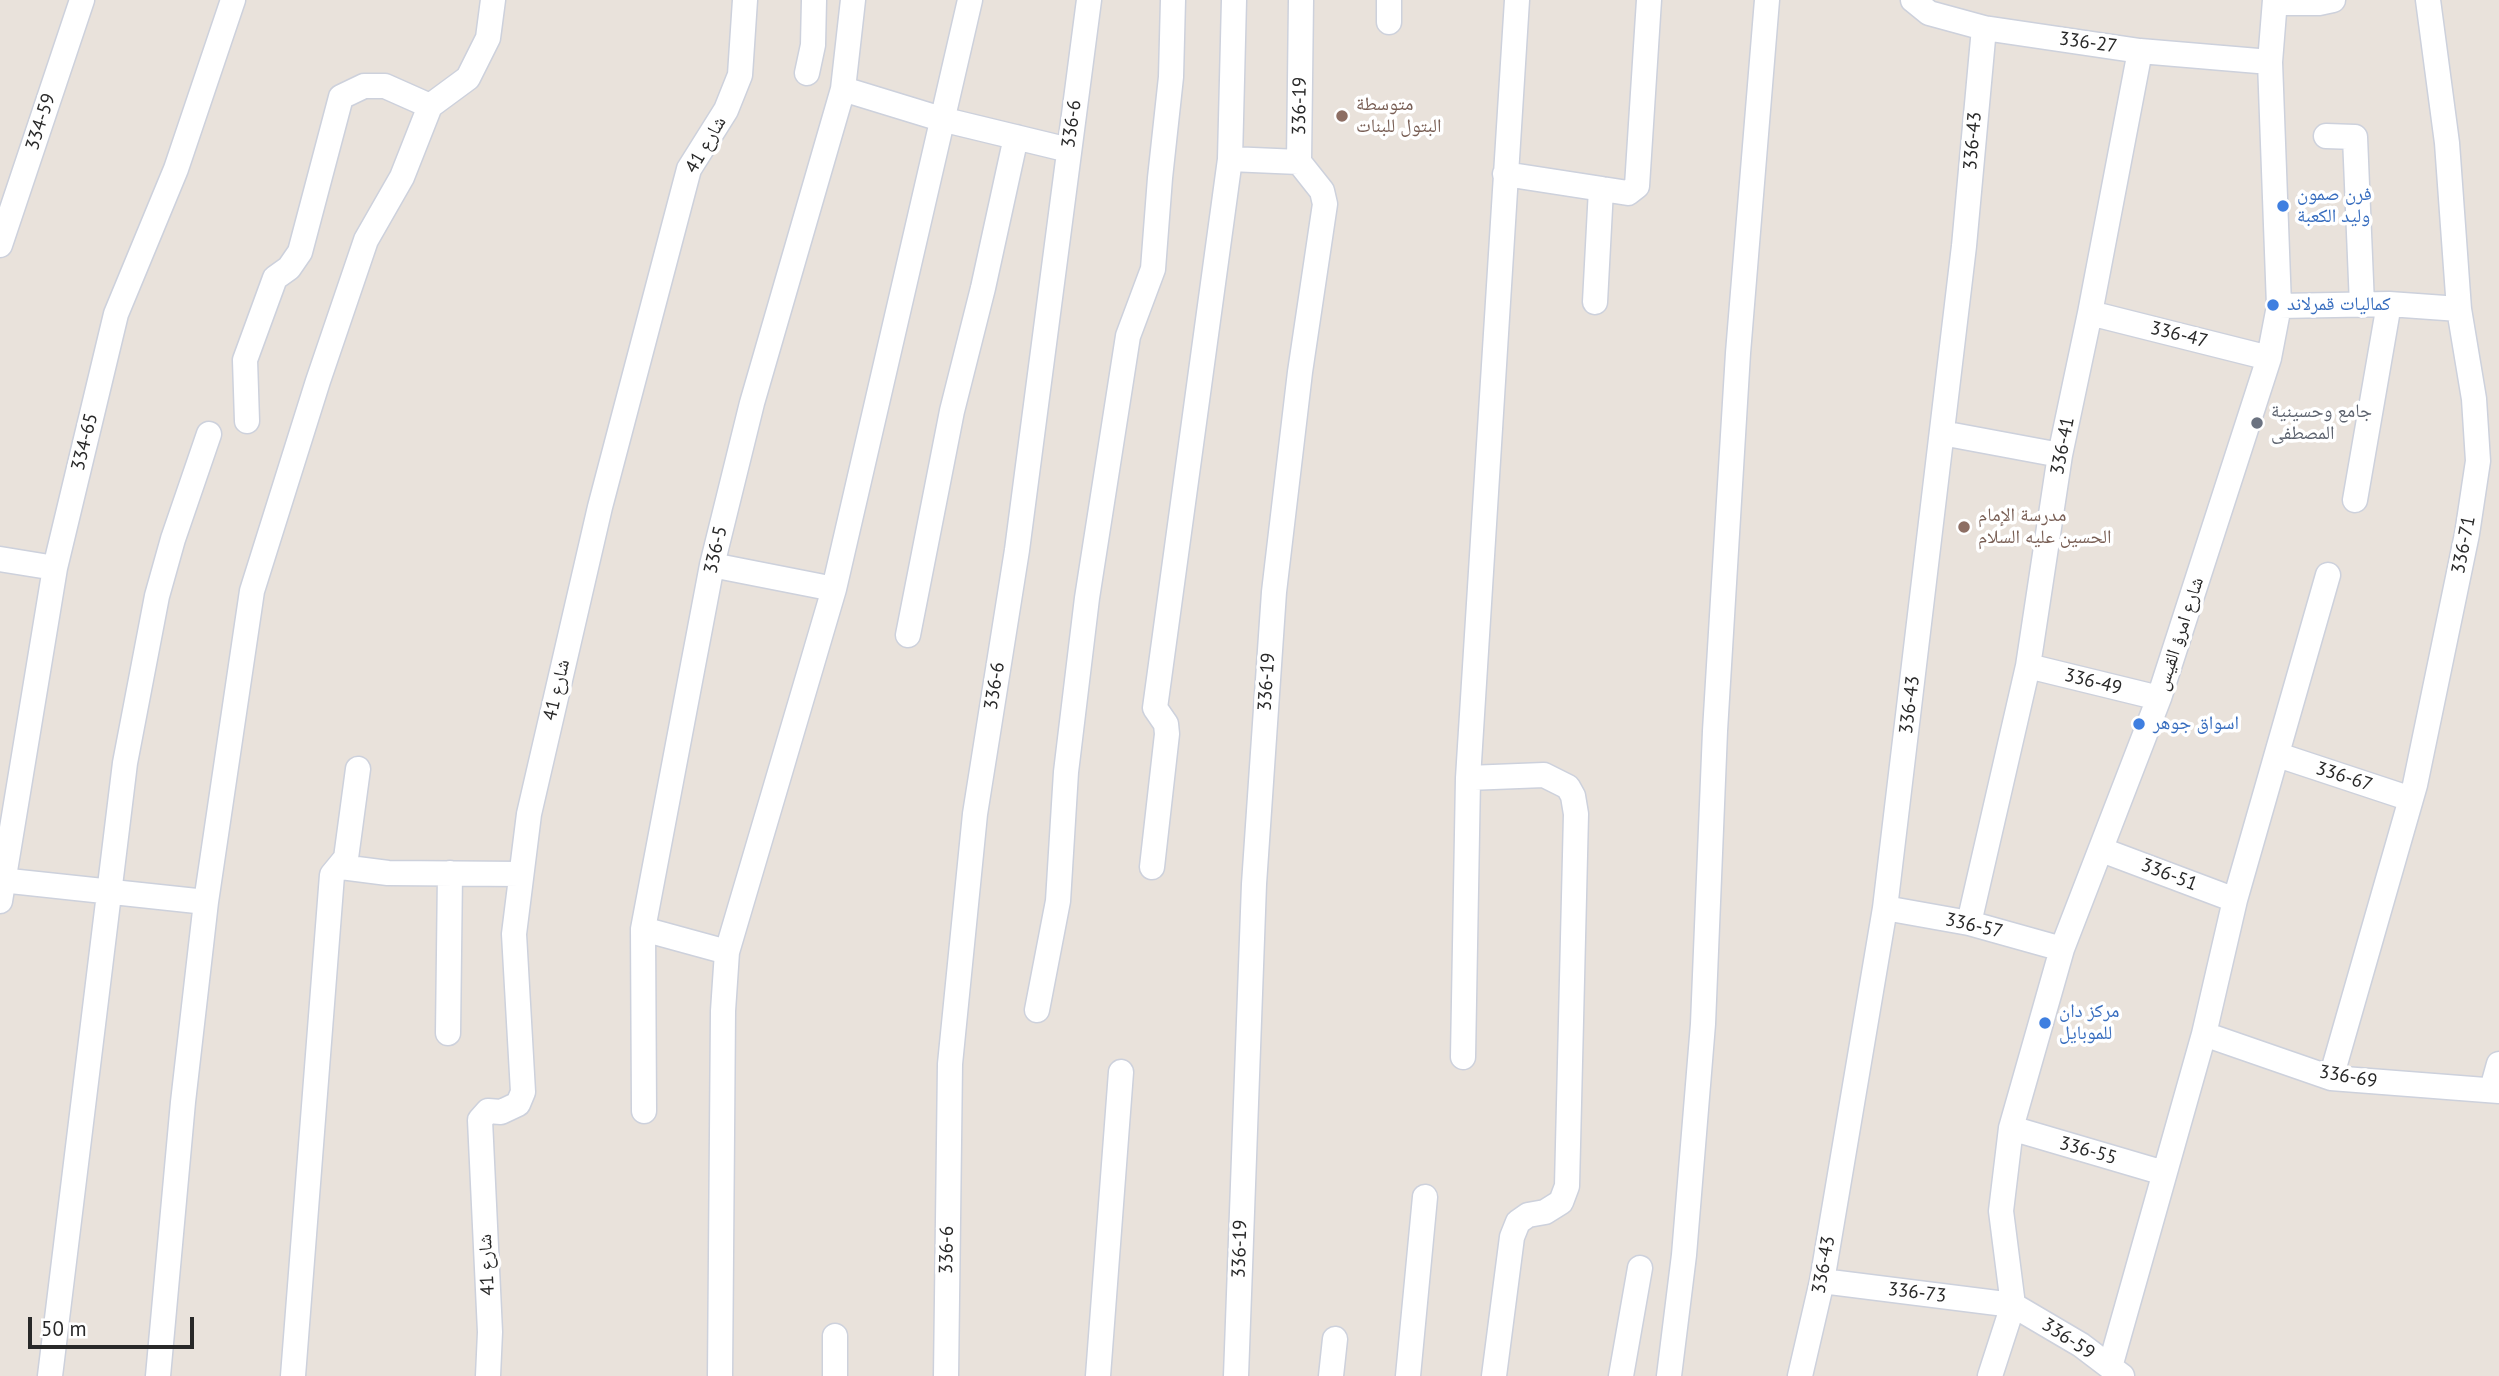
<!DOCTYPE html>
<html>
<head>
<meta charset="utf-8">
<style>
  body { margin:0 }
  #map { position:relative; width:2499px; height:1376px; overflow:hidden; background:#e9e2db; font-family:"PT Sans",sans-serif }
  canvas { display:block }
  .scale { position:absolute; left:28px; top:1317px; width:166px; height:32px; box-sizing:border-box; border:4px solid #282828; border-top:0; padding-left:9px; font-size:21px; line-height:24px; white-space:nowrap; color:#282828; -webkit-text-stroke:5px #fff; paint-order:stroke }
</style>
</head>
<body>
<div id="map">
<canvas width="2499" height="1376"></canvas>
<div class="scale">50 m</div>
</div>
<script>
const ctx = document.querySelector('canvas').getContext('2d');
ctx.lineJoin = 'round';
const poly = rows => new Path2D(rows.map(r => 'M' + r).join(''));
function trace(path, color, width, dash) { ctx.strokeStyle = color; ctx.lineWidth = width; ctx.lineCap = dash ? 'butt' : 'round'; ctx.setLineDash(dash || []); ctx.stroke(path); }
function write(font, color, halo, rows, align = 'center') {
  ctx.font = font + ' "PT Sans","Noto Naskh Arabic",sans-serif'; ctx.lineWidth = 7; ctx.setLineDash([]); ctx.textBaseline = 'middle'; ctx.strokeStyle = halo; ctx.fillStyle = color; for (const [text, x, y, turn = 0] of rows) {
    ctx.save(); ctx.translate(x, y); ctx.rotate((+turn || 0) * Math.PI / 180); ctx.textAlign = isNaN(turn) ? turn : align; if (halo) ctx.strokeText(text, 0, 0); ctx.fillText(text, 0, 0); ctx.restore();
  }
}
const minor = poly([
  [1913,0,1929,13,1984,28,2140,51,2270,62],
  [2275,3,2319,3,2333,0],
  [1389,22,1389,0],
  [807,73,813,45,814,0],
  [843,89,941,119,1069,150],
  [2326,136,2355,137,2362,305],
  [1230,159,1299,162],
  [1505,174,1628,193,1637,186,1649,0],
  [0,245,82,0],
  [1595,302,1601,189],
  [2279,306,2389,304,2459,309],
  [2090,313,2269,358],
  [247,421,245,360,275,278,289,268,300,252,341,97,364,86,385,86,430,106],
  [1942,433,2060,455],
  [2355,500,2389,304],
  [0,559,55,568],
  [712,565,834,589],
  [908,635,952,411,983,288,1016,137],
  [2028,666,2159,698],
  [2278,755,2411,799],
  [1468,778,1544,775,1568,787,1573,796,1576,814,1567,1186,1561,1202,1545,1212,1528,1215,1518,1222,1512,1237,1494,1376],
  [2102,850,2235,900],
  [341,867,388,873,521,874],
  [1152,867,1167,734,1166,724,1155,708,1230,159,1234,0],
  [0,880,206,902],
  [0,901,55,568,116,314,176,169,233,0],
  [1885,908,1969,923,2062,949],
  [1969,923,2028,666,2060,455,2090,313,2140,51],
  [643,929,727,952],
  [1037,1010,1058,901,1066,772,1087,598,1128,336,1153,269,1160,178,1171,77,1173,0],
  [448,1033,450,873],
  [2204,1034,2331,1078,2499,1091],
  [1463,1057,1468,778,1517,0],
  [2331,1078,2415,785,2467,534,2478,461,2474,399,2459,309,2447,143,2428,0],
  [2492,1089,2499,1064],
  [644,1111,643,929,712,565,752,403,843,89,853,0],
  [2011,1128,2164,1173],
  [1822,1281,2013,1305,2081,1345,2122,1376],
  [835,1336,835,1376],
  [2110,1367,2204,1034,2235,900,2328,575],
  [50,1376,125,763,157,596,173,539,209,434],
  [158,1376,183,1102,206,902,252,591,318,381,366,240,402,177,430,106,468,78,488,38,493,0],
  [293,1376,332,875,346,858,358,769],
  [488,1376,490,1332,480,1120,488,1111,501,1112,518,1104,523,1092,514,934,529,814,600,507,689,169,726,110,740,75,745,0],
  [720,1376,723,1011,727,952,834,589,970,0],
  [946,1376,950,1064,975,814,1017,550,1089,0],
  [1098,1376,1121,1072],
  [1236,1376,1254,884,1274,592,1300,372,1325,204,1322,191,1299,162,1301,0],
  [1331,1376,1335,1339],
  [1408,1376,1425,1197],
  [1621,1376,1640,1268],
  [1669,1376,1684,1255,1703,1024,1715,731,1738,353,1767,0],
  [1800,1376,1822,1281,1885,908,1964,246,1984,28],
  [1990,1376,2013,1305,2001,1211,2011,1128,2062,949,2159,698,2269,358,2279,306,2270,62,2275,0]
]);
trace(minor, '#cdd1dc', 27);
trace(minor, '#fff', 24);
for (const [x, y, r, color] of [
  [1342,116,7,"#8d6e63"],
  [2283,206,7,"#3f7fe0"],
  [2273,305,7,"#3f7fe0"],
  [2257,423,7,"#6b7280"],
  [1964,527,7,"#8d6e63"],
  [2139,724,7,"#3f7fe0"],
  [2045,1023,7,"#3f7fe0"]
]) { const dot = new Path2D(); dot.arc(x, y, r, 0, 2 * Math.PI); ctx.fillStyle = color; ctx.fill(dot); trace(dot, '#fff', 2.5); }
write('19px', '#282828', '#fff', [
  ["336-27",2088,43,8],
  ["336-19",1300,106,-89],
  ["334-59",41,122,-72],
  ["336-6",1072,124,-82],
  ["336-43",1973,141,-85],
  ["شارع 41",706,145,-60],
  ["336-47",2179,335,14],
  ["334-65",85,442,-76],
  ["336-41",2063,446,-79],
  ["336-71",2464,545,-79],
  ["336-5",716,550,-77],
  ["شارع امرؤ القيس",2180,634,-72],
  ["336-19",1267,682,-86],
  ["336-49",2093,682,14],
  ["336-6",995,686,-81],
  ["شارع 41",557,690,-77],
  ["336-43",1910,705,-83],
  ["336-67",2344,777,18],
  ["336-51",2169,875,21],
  ["336-57",1974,926,13],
  ["336-69",2348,1077,10],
  ["336-55",2088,1151,16],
  ["336-19",1240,1249,-88],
  ["336-6",947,1250,-89],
  ["شارع 41",487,1265,-93],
  ["336-43",1824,1265,-80],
  ["336-73",1917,1293,7],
  ["336-59",2068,1339,33]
]);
write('19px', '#785e54', '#fff', [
  ["متوسطة",1356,105],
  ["البتول للبنات",1356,127],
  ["مدرسة الإمام",1978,516],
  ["الحسين عليه السلام",1978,538]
], 'left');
write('19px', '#366cbe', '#fff', [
  ["فرن صمون",2297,195],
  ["وليد الكعبة",2297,217],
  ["كماليات قمرلاند",2287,305],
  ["اسواق جوهر",2153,724],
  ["مركز دان",2059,1012],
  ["للموبايل",2059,1034]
], 'left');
write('19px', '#5b616d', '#fff', [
  ["جامع وحسينية",2271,412],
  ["المصطفى",2271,434]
], 'left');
</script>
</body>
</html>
